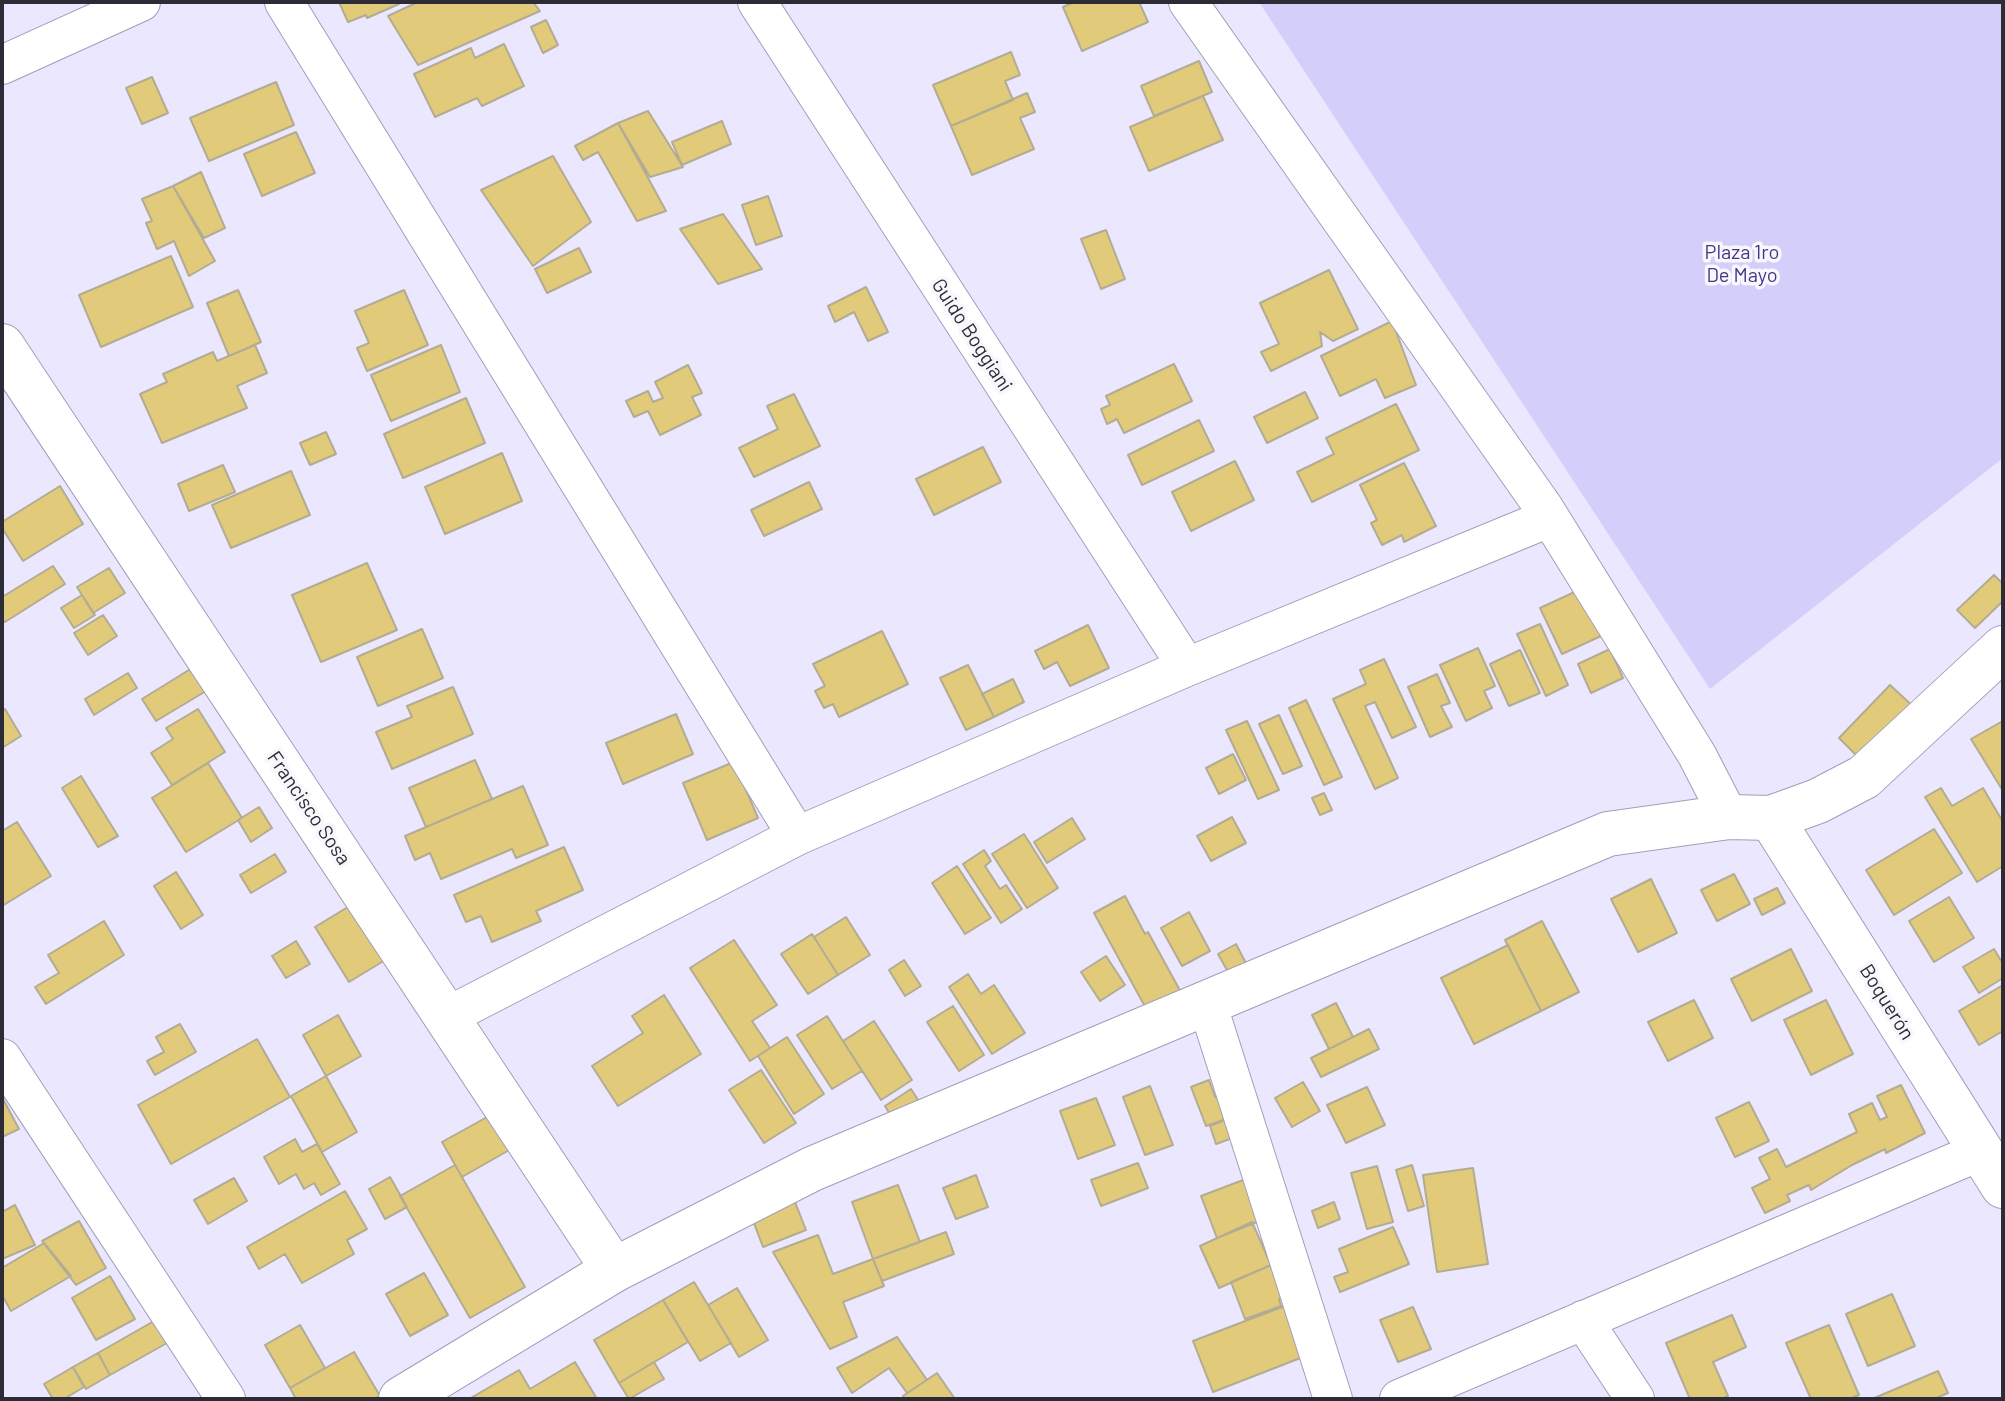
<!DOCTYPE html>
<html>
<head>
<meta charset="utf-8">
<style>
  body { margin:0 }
  #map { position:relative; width:2005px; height:1401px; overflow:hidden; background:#eae7fe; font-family:Barlow,sans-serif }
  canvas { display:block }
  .frame { position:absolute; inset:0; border:4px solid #2d2c36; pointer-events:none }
</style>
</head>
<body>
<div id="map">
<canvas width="2005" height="1401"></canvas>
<div class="frame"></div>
</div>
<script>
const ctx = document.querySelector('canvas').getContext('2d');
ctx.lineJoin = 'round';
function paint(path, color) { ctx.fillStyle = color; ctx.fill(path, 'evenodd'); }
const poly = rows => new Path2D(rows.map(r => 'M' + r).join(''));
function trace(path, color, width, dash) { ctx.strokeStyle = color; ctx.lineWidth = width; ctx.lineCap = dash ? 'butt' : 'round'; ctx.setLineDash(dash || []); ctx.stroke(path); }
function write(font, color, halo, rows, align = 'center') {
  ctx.font = font + ' Barlow,sans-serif'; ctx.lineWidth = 7; ctx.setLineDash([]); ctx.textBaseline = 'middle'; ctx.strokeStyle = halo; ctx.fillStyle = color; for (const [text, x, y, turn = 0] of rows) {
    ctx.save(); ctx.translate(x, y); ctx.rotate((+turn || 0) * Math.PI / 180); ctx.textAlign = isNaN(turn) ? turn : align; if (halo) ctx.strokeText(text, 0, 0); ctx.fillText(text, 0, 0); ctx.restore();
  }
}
paint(poly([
  [1259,2,2003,2,2003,458,1710,689]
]), '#d4cffa');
const building = poly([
  [339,2,398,2,399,4,367,18,366,15,348,22,339,2],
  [418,2,533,2,540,11,418,65,388,16,418,2],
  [1074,2,1139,2,1148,22,1082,51,1063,7,1074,2],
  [546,20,558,45,543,53,531,27,546,20],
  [504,44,524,86,482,106,477,98,435,117,414,74,471,48,475,58,504,44],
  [1011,52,1020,75,1005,81,1013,100,951,126,933,85,1011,52],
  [1199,61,1212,92,1154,116,1141,86,1199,61],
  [152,77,168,113,142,124,126,88,152,77],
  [276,82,294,125,209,161,190,118,276,82],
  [1027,93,1035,112,1020,118,1034,149,972,175,951,126,1027,93],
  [1203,96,1223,140,1149,171,1130,127,1203,96],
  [648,111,683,167,650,177,618,123,648,111],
  [722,121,731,144,682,165,672,142,722,121],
  [618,123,666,211,637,221,598,152,583,160,575,146,618,123],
  [296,132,315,173,262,196,244,154,296,132],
  [553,156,591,222,533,266,481,190,553,156],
  [201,172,225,228,204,238,173,186,201,172],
  [173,186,215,261,189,276,174,241,157,249,146,223,152,221,142,199,173,186],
  [768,196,782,236,756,245,742,205,768,196],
  [723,214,762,269,718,284,680,229,723,214],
  [1106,230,1125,279,1101,289,1081,239,1106,230],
  [579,248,591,272,547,293,535,269,579,248],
  [171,256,193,307,101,347,79,295,171,256],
  [1329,270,1358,329,1333,341,1320,332,1322,346,1271,371,1261,352,1279,344,1260,303,1329,270],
  [866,287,888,332,868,341,854,312,835,322,828,306,866,287],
  [238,290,261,342,229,356,207,303,238,290],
  [404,290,428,345,367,371,357,348,369,343,355,311,404,290],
  [1392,321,1416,385,1385,398,1376,379,1340,396,1321,356,1392,321],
  [255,345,267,373,237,386,247,408,162,443,140,394,167,382,163,374,213,352,217,361,255,345],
  [441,345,460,392,391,421,371,375,441,345],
  [1174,364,1192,401,1124,433,1117,419,1107,424,1101,409,1110,405,1106,396,1174,364],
  [688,365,702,393,692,397,701,415,660,435,648,411,634,417,626,401,648,391,653,402,663,398,655,382,688,365],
  [1305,392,1318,418,1267,443,1254,417,1305,392],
  [794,394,820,446,754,477,739,448,778,429,767,406,794,394],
  [466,398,485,443,403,478,384,434,466,398],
  [1396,404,1419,450,1312,502,1297,472,1334,454,1326,438,1396,404],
  [1199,420,1214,451,1142,485,1128,455,1199,420],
  [326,432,336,454,310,465,300,443,326,432],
  [983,447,1001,482,934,515,916,479,983,447],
  [502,453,522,501,445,534,425,487,502,453],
  [1235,461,1254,500,1191,531,1172,492,1235,461],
  [1404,463,1436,526,1404,542,1402,535,1382,545,1371,523,1377,520,1360,485,1404,463],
  [223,465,235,492,189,511,178,484,223,465],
  [291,471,310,515,231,548,212,505,291,471],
  [809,482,822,509,764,536,751,510,809,482],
  [60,486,83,524,23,561,2,528,2,522,60,486],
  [367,563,397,630,321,662,292,595,367,563],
  [53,566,65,584,5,622,2,618,2,597,53,566],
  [109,568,125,593,93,613,77,587,109,568],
  [1994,575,2003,584,2003,601,1975,628,1957,610,1994,575],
  [1579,590,1601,636,1562,654,1540,608,1579,590],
  [82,595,95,615,74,628,61,608,82,595],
  [103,615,117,636,88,655,74,633,103,615],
  [1540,624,1568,685,1546,696,1517,634,1540,624],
  [1088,625,1109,668,1070,686,1057,662,1044,669,1035,651,1088,625],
  [422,629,443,678,378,706,357,657,422,629],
  [882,631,908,684,839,717,833,704,824,708,815,691,825,686,813,664,882,631],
  [1478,648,1495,686,1484,691,1492,708,1466,721,1440,665,1478,648],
  [1610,649,1623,678,1591,693,1578,664,1610,649],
  [1520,650,1540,693,1509,706,1490,664,1520,650],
  [1384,659,1416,727,1392,738,1375,702,1365,706,1398,778,1375,789,1333,699,1366,684,1360,670,1384,659],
  [197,665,211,688,156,721,142,699,197,665],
  [968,665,994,717,966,730,940,678,968,665],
  [128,673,137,688,94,715,85,699,128,673],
  [1437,674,1450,703,1441,706,1452,727,1430,737,1408,687,1437,674],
  [1013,679,1024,702,994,717,982,694,1013,679],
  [1890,685,1917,710,1865,764,1839,738,1890,685],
  [453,687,473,734,392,769,376,732,412,717,407,706,453,687],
  [1306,700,1342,777,1324,785,1289,708,1306,700],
  [5,709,21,736,2,748,2,711,5,709],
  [198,709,225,752,172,785,151,753,173,739,166,728,198,709],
  [676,714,693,754,623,784,606,743,676,714],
  [1279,715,1302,766,1283,774,1259,724,1279,715],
  [1247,721,1279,790,1258,799,1226,730,1247,721],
  [2001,722,2003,725,2003,791,1971,739,2001,722],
  [1233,754,1246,780,1219,794,1206,768,1233,754],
  [475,760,492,799,426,827,409,788,475,760],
  [734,762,758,818,707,840,683,783,734,762],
  [208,763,242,818,186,852,152,798,208,763],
  [81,776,118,836,98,847,62,788,81,776],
  [523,786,548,845,516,858,512,849,441,879,430,853,415,860,405,836,523,786],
  [1941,788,1952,806,1983,788,2003,822,2003,866,1977,882,1925,797,1941,788],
  [1324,793,1332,810,1320,815,1312,798,1324,793],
  [259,807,272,828,251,842,238,820,259,807],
  [1232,817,1246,843,1211,861,1197,836,1232,817],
  [1072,818,1085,839,1047,863,1034,842,1072,818],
  [17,822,51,876,2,906,2,831,17,822],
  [1934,829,1962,873,1894,915,1866,870,1934,829],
  [1024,834,1058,888,1027,908,992,854,1024,834],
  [564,847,583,890,536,911,541,921,492,942,481,916,466,922,454,895,564,847],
  [984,850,991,861,985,866,1000,889,1006,885,1022,909,1001,923,963,864,984,850],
  [275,854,286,872,251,893,240,875,275,854],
  [957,866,991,918,965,934,932,883,957,866],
  [176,872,203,915,181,929,154,886,176,872],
  [1734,874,1750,904,1717,921,1701,890,1734,874],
  [1651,879,1677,933,1638,952,1611,899,1651,879],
  [1777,888,1785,903,1762,915,1754,899,1777,888],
  [366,896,400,951,349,982,315,927,366,896],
  [1125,896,1145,934,1148,932,1183,996,1149,1014,1094,913,1125,896],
  [1949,897,1974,938,1934,962,1909,921,1949,897],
  [1189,912,1210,951,1182,966,1161,928,1189,912],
  [846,917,870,955,838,975,814,937,846,917],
  [104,921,124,955,46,1004,35,987,59,973,48,955,104,921],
  [1542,921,1579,992,1541,1011,1505,940,1542,921],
  [812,934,838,975,808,994,781,954,812,934],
  [734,940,777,1005,752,1021,770,1048,750,1061,690,968,734,940],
  [296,941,310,964,286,978,272,956,296,941],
  [1236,944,1249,969,1232,979,1218,954,1236,944],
  [1508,945,1541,1011,1474,1044,1441,978,1508,945],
  [1791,949,1812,991,1752,1021,1731,979,1791,949],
  [1994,949,2003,964,2003,978,1979,993,1963,967,1994,949],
  [1106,956,1125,985,1100,1001,1081,972,1106,956],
  [904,960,921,986,905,996,889,970,904,960],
  [968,974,981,994,994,985,1025,1033,992,1054,949,987,968,974],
  [2003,985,2003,1031,1979,1045,1959,1011,2003,985],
  [664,995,701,1054,618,1106,592,1066,643,1033,632,1016,664,995],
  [1694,1000,1713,1038,1668,1061,1648,1022,1694,1000],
  [1826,1000,1853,1054,1811,1075,1784,1020,1826,1000],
  [1336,1003,1353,1037,1329,1049,1312,1015,1336,1003],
  [953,1006,984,1055,959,1071,927,1022,953,1006],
  [338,1015,361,1056,326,1076,303,1035,338,1015],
  [827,1016,862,1071,832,1089,797,1035,827,1016],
  [874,1021,912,1080,881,1100,843,1041,874,1021],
  [180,1024,196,1052,155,1075,147,1061,164,1052,156,1037,180,1024],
  [1369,1029,1379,1049,1321,1077,1311,1058,1369,1029],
  [787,1037,824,1094,794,1114,758,1056,787,1037],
  [257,1039,290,1097,171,1164,138,1105,257,1039],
  [761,1070,796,1123,764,1143,729,1090,761,1070],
  [326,1076,357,1132,322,1152,291,1096,326,1076],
  [1209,1080,1215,1097,1231,1091,1240,1114,1206,1126,1191,1087,1209,1080],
  [1303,1082,1320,1111,1292,1127,1275,1098,1303,1082],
  [1901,1085,1925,1133,1886,1153,1885,1149,1852,1165,1811,1190,1809,1185,1787,1195,1790,1201,1765,1213,1752,1188,1770,1179,1759,1158,1777,1149,1786,1167,1857,1132,1849,1114,1872,1103,1880,1120,1887,1117,1877,1096,1901,1085],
  [1150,1086,1173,1145,1145,1155,1123,1097,1150,1086],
  [1367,1087,1385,1125,1346,1143,1327,1105,1367,1087],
  [911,1089,924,1109,897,1126,885,1106,911,1089],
  [2,1097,19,1129,2,1137,2,1097],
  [1096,1098,1115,1145,1078,1159,1060,1111,1096,1098],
  [1749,1102,1769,1141,1735,1157,1716,1118,1749,1102],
  [498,1111,518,1145,462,1177,442,1142,498,1111],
  [1237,1115,1246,1133,1216,1144,1210,1126,1237,1115],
  [295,1139,302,1152,317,1144,340,1184,321,1195,314,1183,304,1189,296,1174,279,1184,264,1157,295,1139],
  [1138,1163,1148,1188,1101,1206,1091,1180,1138,1163],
  [455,1165,525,1287,470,1318,400,1196,455,1165],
  [1412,1165,1424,1206,1408,1211,1396,1170,1412,1165],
  [1377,1166,1393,1222,1367,1229,1351,1173,1377,1166],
  [1473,1168,1488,1264,1437,1272,1423,1175,1473,1168],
  [976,1175,988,1207,956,1219,943,1188,976,1175],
  [390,1177,407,1207,385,1219,369,1189,390,1177],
  [1251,1177,1267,1218,1217,1238,1201,1196,1251,1177],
  [234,1178,247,1201,208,1224,194,1200,234,1178],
  [898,1185,920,1242,873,1259,852,1202,898,1185],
  [345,1191,367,1229,347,1240,354,1254,302,1283,285,1254,259,1269,247,1247,345,1191],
  [795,1202,806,1230,763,1247,752,1218,795,1202],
  [1334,1202,1340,1219,1318,1228,1312,1211,1334,1202],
  [15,1205,35,1245,2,1259,2,1212,15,1205],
  [79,1221,106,1268,76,1285,42,1241,79,1221],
  [1252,1222,1271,1265,1219,1288,1200,1246,1252,1222],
  [1393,1227,1409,1264,1340,1292,1334,1277,1348,1272,1339,1249,1393,1227],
  [946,1232,954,1254,882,1281,873,1259,946,1232],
  [818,1235,833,1274,873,1259,884,1286,843,1302,857,1337,830,1349,773,1252,818,1235],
  [44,1243,71,1276,11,1311,2,1295,2,1268,44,1243],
  [1271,1265,1293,1294,1279,1299,1281,1306,1245,1319,1231,1282,1271,1265],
  [424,1273,448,1315,410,1336,386,1294,424,1273],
  [110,1276,135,1319,96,1340,72,1298,110,1276],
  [694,1282,731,1343,700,1361,663,1300,694,1282],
  [737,1288,768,1340,739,1357,708,1305,737,1288],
  [1892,1294,1915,1346,1868,1366,1846,1314,1892,1294],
  [663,1300,688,1342,619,1383,594,1340,663,1300],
  [1295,1302,1303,1357,1213,1392,1193,1341,1295,1302],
  [1413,1307,1431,1349,1398,1362,1380,1320,1413,1307],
  [1732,1315,1746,1347,1713,1362,1728,1396,1722,1399,1690,1399,1666,1343,1732,1315],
  [154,1321,167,1343,110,1375,98,1353,154,1321],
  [300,1325,325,1368,290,1388,265,1345,300,1325],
  [1829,1325,1859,1395,1849,1399,1811,1399,1786,1343,1829,1325],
  [897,1337,927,1380,907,1393,889,1368,852,1393,837,1368,897,1337],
  [354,1352,380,1396,374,1399,296,1399,290,1388,354,1352],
  [98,1353,110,1375,86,1389,73,1367,98,1353],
  [575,1362,597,1399,469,1399,519,1370,530,1389,575,1362],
  [654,1362,664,1379,629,1399,619,1383,654,1362],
  [73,1367,84,1387,64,1399,53,1399,44,1384,73,1367],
  [1938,1371,1948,1393,1934,1399,1872,1399,1938,1371],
  [937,1373,955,1399,904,1399,903,1396,937,1373]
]);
paint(building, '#e1cb7b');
trace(building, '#b3ac92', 2);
const minor = poly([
  [284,2,797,836],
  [757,2,1187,667],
  [1188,2,1544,508,1697,755,1729,817],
  [2,65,141,2],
  [1207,1003,1333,1399],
  [448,1016,797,836,1187,667,1549,518],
  [2,1058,226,1399],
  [1583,1320,1635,1399],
  [1399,1399,1981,1151]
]);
const tertiary = poly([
  [2,346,614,1270],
  [1771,818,2003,1186]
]);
const secondary = poly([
  [401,1399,614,1270,812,1169,1608,834,1729,817,1771,818,1818,801,1864,777,2003,648]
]);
trace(minor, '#a19eb8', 40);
trace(tertiary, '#a19eb8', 46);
trace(secondary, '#a19eb8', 46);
trace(minor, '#fff', 38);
trace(tertiary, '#fff', 44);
trace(secondary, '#fff', 44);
write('20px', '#483487', '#f7f7fc', [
  ["Plaza 1ro",1742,252],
  ["De Mayo",1742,275]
]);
write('20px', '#2d2c36', '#f7f7fc', [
  ["Guido Boggiani",972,335,57],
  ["Francisco Sosa",309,808,56],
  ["Boquerón",1887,1002,58]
]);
</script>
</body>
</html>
